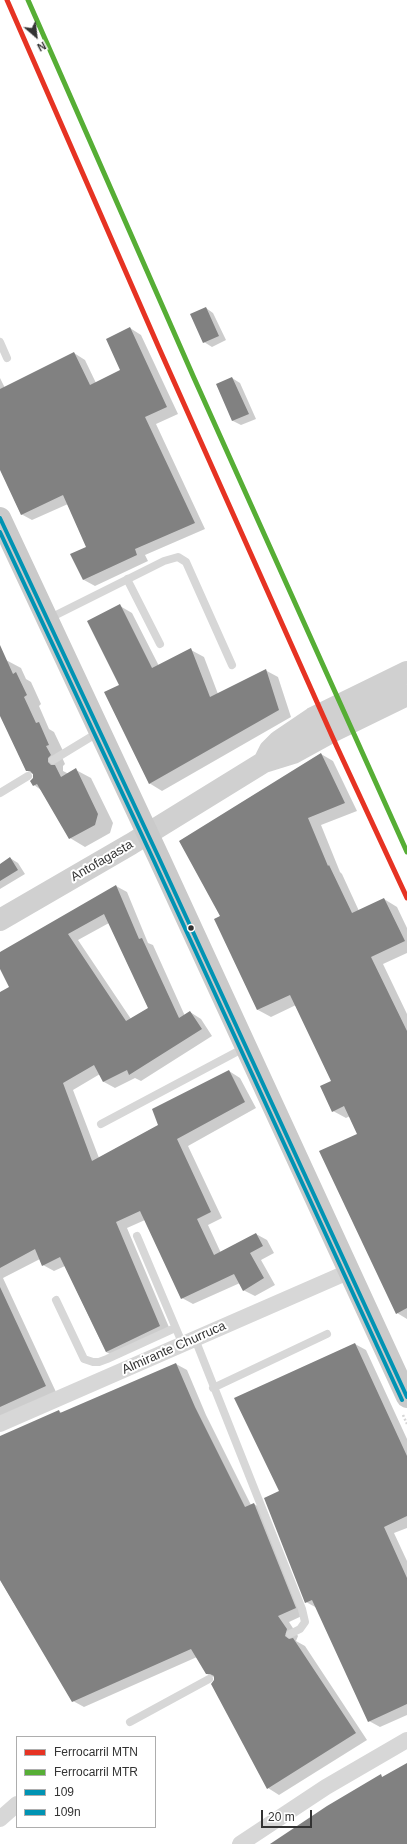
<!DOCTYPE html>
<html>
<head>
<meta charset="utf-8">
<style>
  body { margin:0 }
  #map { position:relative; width:407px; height:1844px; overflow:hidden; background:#fff; font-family:Helvetica,sans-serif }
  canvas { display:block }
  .legend { position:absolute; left:16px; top:1736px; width:140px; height:92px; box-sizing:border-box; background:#fff; border:1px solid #adadad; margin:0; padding:5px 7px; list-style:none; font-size:12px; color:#333 }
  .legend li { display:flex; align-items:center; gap:8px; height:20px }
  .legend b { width:20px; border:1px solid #adadad }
  .north { position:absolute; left:16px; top:16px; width:40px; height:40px; -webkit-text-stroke:3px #fff; paint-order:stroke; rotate:152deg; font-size:11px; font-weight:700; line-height:16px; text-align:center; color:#333 }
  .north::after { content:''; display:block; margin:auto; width:14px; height:18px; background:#333; clip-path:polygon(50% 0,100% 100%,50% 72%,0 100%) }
  .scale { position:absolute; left:261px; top:1810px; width:51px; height:18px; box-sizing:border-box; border:2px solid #333; border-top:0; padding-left:5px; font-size:12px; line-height:14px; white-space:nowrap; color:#333; -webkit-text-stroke:3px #fff; paint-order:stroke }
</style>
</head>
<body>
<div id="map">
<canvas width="407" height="1844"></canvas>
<ul class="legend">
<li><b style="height:5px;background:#e63323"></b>Ferrocarril MTN</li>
<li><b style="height:5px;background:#56ae35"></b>Ferrocarril MTR</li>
<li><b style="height:5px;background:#0093b3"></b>109</li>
<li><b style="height:5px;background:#0093b3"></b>109n</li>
</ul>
<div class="north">N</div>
<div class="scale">20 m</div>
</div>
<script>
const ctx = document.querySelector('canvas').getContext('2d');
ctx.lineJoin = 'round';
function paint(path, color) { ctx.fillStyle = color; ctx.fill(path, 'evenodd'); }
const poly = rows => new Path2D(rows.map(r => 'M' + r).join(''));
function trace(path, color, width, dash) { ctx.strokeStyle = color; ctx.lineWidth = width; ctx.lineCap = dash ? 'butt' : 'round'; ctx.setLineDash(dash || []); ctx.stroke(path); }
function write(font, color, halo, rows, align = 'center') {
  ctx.font = font + ' Helvetica,sans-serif'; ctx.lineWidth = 4; ctx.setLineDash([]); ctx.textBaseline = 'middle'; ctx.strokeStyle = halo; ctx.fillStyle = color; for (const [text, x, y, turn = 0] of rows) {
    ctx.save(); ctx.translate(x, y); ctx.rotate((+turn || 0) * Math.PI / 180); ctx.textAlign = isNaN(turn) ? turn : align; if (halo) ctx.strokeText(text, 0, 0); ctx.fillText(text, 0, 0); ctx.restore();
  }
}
paint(poly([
  [206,308,213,313,226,340,212,347,204,342],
  [130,328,141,335,178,414,156,424,205,529,145,555,148,561,95,586,84,580,88,547,68,504,32,520,21,514,0,468,0,378,5,388,74,353,85,360,96,383,121,371],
  [232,378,240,383,256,419,241,425,233,421,217,385],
  [120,606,132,613,159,666,191,650,204,657,218,694,265,670,278,677,291,717,162,791,149,783,121,685],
  [6,660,21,668,26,679,31,682,41,704,39,706,49,729,54,732,64,753,61,755,65,764,63,766,63,771,69,774,76,770,91,778,113,823,110,833,85,847,70,838,41,790,34,785,34,775,26,770,0,714,0,665],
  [321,754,333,761,357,811,321,825,340,872,342,874,359,911,384,899,397,907,407,928,407,953,383,964,407,1014,407,1319,397,1313,358,1134,350,1116,346,1118,333,1111,332,1081,296,1005,271,1017,258,1010,215,919,221,917],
  [10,858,18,863,25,874,0,889,0,865],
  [116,886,127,892,148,943,153,945,185,1016,190,1012,201,1019,212,1036,141,1081,135,1078,115,1088,104,1082,100,1074,73,1090,99,1158,159,1125,229,1071,240,1078,256,1108,188,1146,222,1218,208,1225,221,1253,256,1234,267,1240,274,1253,261,1260,275,1285,255,1296,243,1290,240,1283,193,1304,182,1298,145,1220,127,1228,171,1332,118,1358,106,1352,65,1266,54,1271,43,1265,40,1259,3,1278,56,1392,0,1418,0,993,11,987,0,967,0,953],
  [109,923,149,1009,131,1019,78,940],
  [355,1344,366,1350,407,1439,407,1528,394,1533,407,1561,407,1715,380,1727,369,1721,317,1608,306,1602,280,1492],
  [176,1364,187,1370,206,1415,251,1505,254,1504,265,1510,306,1614,289,1622,298,1636,296,1641,305,1646,367,1740,279,1795,268,1788,213,1684,215,1678,207,1674,197,1657,84,1707,73,1701,0,1580,0,1437,59,1411,62,1413]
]), '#0003');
paint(poly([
  [206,307,219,336,203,343,190,314],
  [130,327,167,407,145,417,195,523,135,549,137,555,83,580,70,554,86,547,63,495,21,515,0,470,0,389,74,352,90,385,120,370,106,339],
  [232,377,249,414,232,421,216,384],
  [120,604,152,668,191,648,210,697,266,669,279,710,149,784,104,692,119,685,87,621],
  [0,645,13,674,16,672,27,695,24,697,36,723,39,722,49,745,46,746,51,755,48,758,48,762,51,765,55,765,61,777,76,768,98,814,95,825,69,839,37,784,33,786,30,781,33,778,33,774,30,771,26,771,0,716],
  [321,753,345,803,308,818,328,866,329,865,352,913,384,898,405,941,371,957,407,1031,407,1308,396,1314,319,1151,357,1134,344,1106,332,1112,320,1086,331,1081,290,995,257,1010,214,919,220,916,179,841],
  [10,857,18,870,0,881,0,864],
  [116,885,139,939,142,938,179,1018,190,1011,202,1029,129,1075,127,1070,103,1082,94,1065,63,1083,92,1161,158,1125,152,1109,229,1070,245,1102,177,1139,211,1212,197,1219,214,1255,256,1233,263,1246,250,1253,264,1278,243,1291,234,1274,181,1299,140,1211,116,1222,160,1326,106,1352,60,1257,42,1266,35,1249,0,1268,0,992,9,987,0,969,0,952],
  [104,914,148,1008,126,1021,68,934],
  [0,1287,46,1386,0,1407],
  [355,1343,407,1456,407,1516,384,1527,407,1578,407,1704,368,1722,312,1600,305,1603,264,1498,279,1491,234,1398],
  [176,1363,195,1407,245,1507,254,1503,296,1608,278,1616,287,1629,285,1636,289,1639,293,1638,356,1733,267,1789,211,1684,214,1680,214,1676,210,1674,206,1674,191,1649,72,1702,0,1580,0,1436,59,1410,60,1413],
  [407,1763,407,1844,270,1844,327,1806,381,1774,382,1777]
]), '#818181');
trace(poly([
  [403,1415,407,1424]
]), '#d6d6d6', 2.5, [2, 2]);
trace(poly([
  [0,342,7,358],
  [127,579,160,644],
  [48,619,164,561,178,557,186,562,232,665],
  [53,760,99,732],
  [0,793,28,776],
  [101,1124,244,1048],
  [137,1236,183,1345],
  [56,1300,84,1359,93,1362,99,1362,107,1359,175,1328],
  [195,1339,302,1609,305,1622,300,1629,290,1634],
  [213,1388,327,1334],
  [130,1722,209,1679]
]), '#d7d7d7', 8);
trace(poly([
  [0,1424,348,1272],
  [0,1819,17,1804],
  [240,1844,326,1787,407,1740]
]), '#d7d7d7', 16);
trace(poly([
  [264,762,270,750,279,741,313,718,407,672],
  [0,920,131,844,264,762,293,753,333,731,407,695]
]), '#d0d0d0', 22);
trace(poly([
  [0,518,159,858,407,1397]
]), '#cacaca', 22);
trace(poly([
  [0,518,159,858,407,1397]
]), '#0093b3', 4);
trace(poly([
  [0,532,154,861,402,1400]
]), '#0093b3', 4);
trace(poly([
  [7,0,159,348,337,747,407,898]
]), '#e63323', 5);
trace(poly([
  [28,0,194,378,407,852]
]), '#56ae35', 5);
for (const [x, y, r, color] of [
  [191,928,3.5,"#333"]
]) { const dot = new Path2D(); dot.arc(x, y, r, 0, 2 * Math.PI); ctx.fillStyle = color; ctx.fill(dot); trace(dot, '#fff', 1.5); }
write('13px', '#333', '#fff', [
  ["Antofagasta",102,861,-30],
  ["Almirante Churruca",174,1348,-24]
]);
</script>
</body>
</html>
